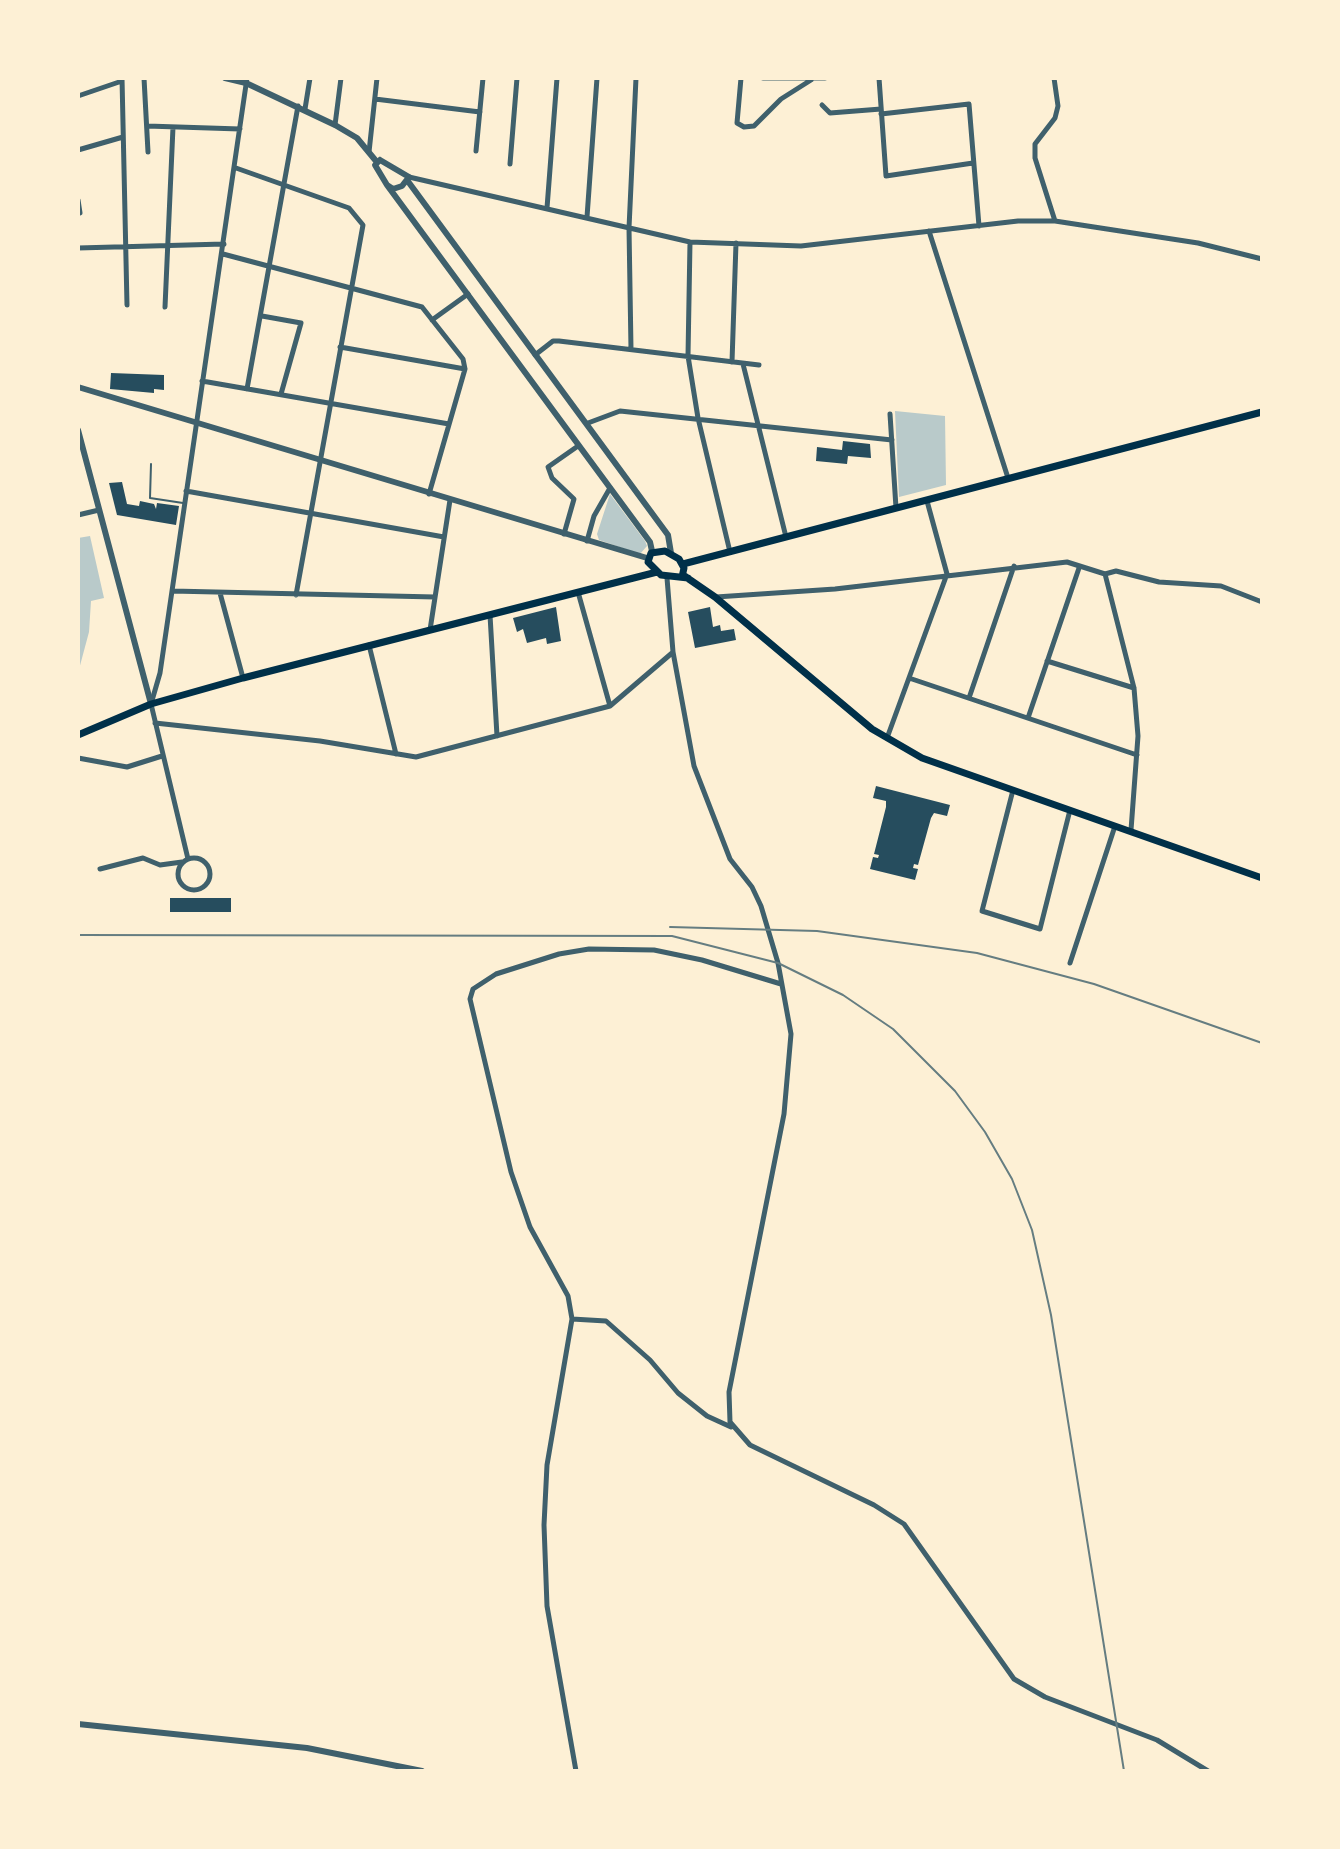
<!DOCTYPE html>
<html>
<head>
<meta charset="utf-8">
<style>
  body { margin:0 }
  #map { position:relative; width:1340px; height:1849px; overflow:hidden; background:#fdf0d5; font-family:"Exo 2",sans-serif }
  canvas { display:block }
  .frame { position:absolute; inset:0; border:80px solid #fdf0d5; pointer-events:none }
</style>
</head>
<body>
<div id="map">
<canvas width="1340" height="1849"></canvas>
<div class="frame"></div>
</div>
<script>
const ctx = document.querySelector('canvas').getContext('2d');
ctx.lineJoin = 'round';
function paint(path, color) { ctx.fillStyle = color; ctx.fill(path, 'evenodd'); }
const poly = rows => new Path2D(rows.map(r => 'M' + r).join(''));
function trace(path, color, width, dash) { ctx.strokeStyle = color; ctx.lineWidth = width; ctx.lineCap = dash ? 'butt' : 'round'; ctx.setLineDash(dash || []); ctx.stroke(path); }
paint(poly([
  [895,411,945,416,946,485,899,497],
  [610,494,645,541,647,546,640,554,599,540,597,534],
  [90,536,104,598,91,601,89,632,78,673,78,538]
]), '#b9caca');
paint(poly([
  [111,373,164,375,164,390,154,389,154,393,110,389],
  [843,441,870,444,871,458,848,456,847,464,816,461,817,447,842,450],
  [122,482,127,504,139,506,140,501,154,504,156,509,157,503,179,506,176,525,117,515,109,483],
  [556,607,561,641,547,644,546,638,527,643,523,629,517,632,513,618],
  [710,607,713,627,720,625,721,631,734,629,736,640,695,648,688,612],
  [876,786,950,805,947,816,934,813,931,818,918,865,914,864,913,868,918,869,915,880,870,869,873,857,878,858,879,855,874,854,886,807,886,801,873,798],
  [170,898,231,898,231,912,170,912]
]), '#264d5e');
trace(poly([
  [151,464,150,498,183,503]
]), '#3f606c', 2);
trace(poly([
  [122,78,127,305],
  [144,78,148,152],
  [741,78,737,123,744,127,754,126,781,99,811,80],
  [763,78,825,78],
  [879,78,886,176,973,163],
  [1054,78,1058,106,1055,118,1035,144,1035,158,1055,221],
  [78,96,122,81],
  [375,99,480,112],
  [822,105,830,113,881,109],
  [305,109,310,78],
  [881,114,969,104,979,226],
  [335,125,341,78],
  [147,126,240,129],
  [78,150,123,137],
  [476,151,483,78],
  [369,152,377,78],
  [510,164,517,78],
  [236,168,349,208,363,225,296,595],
  [409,177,690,242,801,246,1018,221,1055,221,1198,243,1262,259],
  [78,200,80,213],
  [547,208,557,78],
  [587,217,597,78],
  [929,231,1008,478],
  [690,242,688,356,698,418,730,552],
  [78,248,224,244],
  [223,254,422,307,463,359,465,369,429,494],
  [165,307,173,127],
  [262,316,301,323,281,394],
  [432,320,468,294],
  [340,347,465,369],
  [631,349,629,228,636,78],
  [535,355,553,341,559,341,759,365],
  [732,362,736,243],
  [743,364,786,537],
  [202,381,449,424],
  [247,389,298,106],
  [890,414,896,508],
  [588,423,620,411,892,440],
  [186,491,444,537],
  [78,515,99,510],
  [564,534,574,499,552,478,548,467,578,446],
  [587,541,594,516,610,488],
  [1105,574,1134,688,1138,736,1131,830],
  [667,578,673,652,694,766,730,859,752,887,761,906,778,963,791,1034,784,1114,729,1392,730,1422,750,1445,874,1505,904,1524,1014,1679,1045,1697,1157,1740,1208,1771],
  [172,591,435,597],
  [578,592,610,706],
  [220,593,243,678],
  [716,597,835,589,1067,562,1105,574,1116,571,1159,582,1221,586,1262,602],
  [490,615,497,736],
  [430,630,450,500],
  [369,645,396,754],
  [1047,661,1134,688],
  [909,678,1137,755],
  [969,698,1014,566],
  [1028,718,1079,568],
  [155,723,320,741,416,757,610,706,672,653],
  [887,738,947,574,927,501],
  [78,758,127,767,162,756],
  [1013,790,982,911,1040,929,1070,810],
  '178 874a16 16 0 1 1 32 0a16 16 0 1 1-32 0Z',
  [188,859,151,704,160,673,247,78],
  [100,869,143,858,160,865,182,862],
  [1070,963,1115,826],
  [572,1319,606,1321,650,1360,678,1393,707,1416,731,1427],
  [576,1771,547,1606,544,1525,547,1465,572,1319,568,1296,530,1227,511,1172,470,999,473,989,496,974,559,954,589,949,654,950,702,960,781,984]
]), '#3f606c', 5);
trace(poly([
  [225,78,246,83,335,125,357,138,376,161],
  [380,160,409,177,402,186,393,189,387,185,375,165,380,160],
  [407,180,668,535,671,553],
  [387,185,650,542,652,551],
  [78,387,647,558],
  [78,430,151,704],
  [78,1724,307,1748,422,1771]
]), '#3f606c', 6);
trace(poly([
  [683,564,1262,412],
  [683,575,715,597,872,729,922,758,1262,878],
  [682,577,684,568,679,559,665,551,651,553,648,562,661,575,688,578],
  [78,735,151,704,243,678,657,572]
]), '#003049', 7);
trace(poly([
  [670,927,817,931,977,953,1094,984,1262,1043],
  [78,935,672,936,778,963,843,995,893,1029,955,1091,985,1132,1012,1179,1032,1230,1051,1315,1124,1771]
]), '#657d81', 2);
</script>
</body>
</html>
